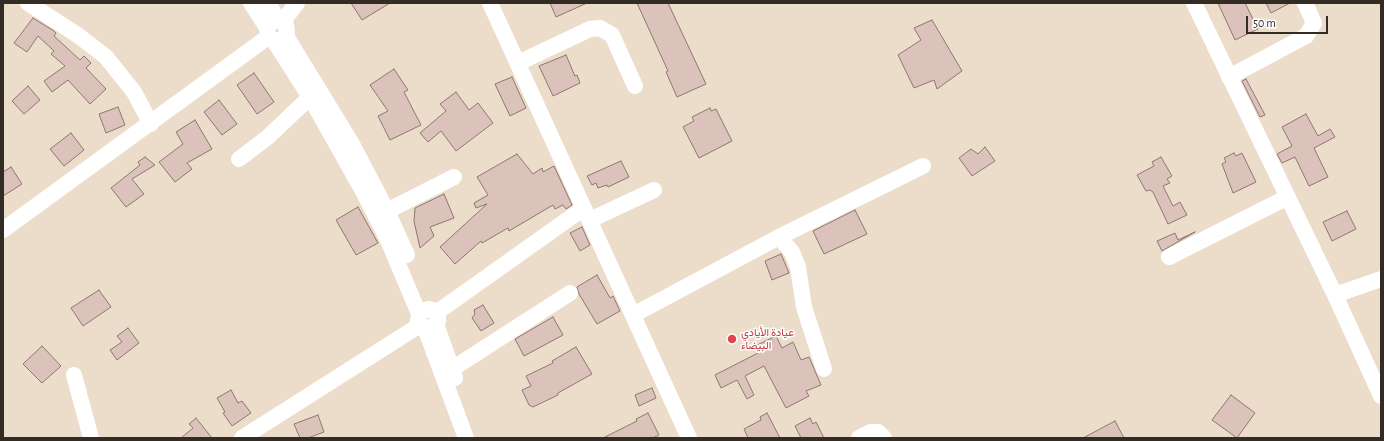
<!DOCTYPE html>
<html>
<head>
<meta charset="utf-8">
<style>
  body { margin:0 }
  #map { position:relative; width:1384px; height:441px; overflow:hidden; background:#ecddcb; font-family:"Alegreya Sans",sans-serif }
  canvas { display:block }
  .frame { position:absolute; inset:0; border:4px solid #322c25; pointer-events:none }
  .scale { position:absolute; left:1246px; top:16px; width:82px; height:18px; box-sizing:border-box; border:2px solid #322c25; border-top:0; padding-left:5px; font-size:12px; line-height:14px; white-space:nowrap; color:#322c25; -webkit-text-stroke:3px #fff; paint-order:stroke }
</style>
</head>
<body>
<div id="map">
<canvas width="1384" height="441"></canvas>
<div class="frame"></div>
<div class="scale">50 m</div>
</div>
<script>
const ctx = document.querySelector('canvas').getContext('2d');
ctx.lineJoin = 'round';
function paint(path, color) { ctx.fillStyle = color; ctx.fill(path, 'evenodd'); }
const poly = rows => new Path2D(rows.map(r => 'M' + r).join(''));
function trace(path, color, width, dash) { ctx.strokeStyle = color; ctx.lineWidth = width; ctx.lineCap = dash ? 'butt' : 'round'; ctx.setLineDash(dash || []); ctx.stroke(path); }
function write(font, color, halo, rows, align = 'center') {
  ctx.font = font + ' "Alegreya Sans",Vazirmatn,sans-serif'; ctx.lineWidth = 3; ctx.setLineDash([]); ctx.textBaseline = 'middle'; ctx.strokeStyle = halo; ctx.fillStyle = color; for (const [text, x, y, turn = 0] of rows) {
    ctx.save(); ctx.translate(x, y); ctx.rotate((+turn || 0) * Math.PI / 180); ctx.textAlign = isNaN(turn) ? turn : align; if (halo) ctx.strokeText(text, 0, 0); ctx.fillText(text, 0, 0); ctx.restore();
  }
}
const building = poly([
  [351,3,390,3,362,20,351,3],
  [550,3,587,3,556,17,550,3],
  [637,3,668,3,706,84,677,97,666,72,668,71,637,3],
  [1218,3,1245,3,1258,29,1235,40,1218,3],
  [1266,3,1290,3,1271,13,1266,3],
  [33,18,54,31,56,33,54,36,80,60,84,56,91,63,86,68,106,89,90,104,68,80,52,92,44,81,65,66,51,54,54,51,38,36,27,52,14,43,33,18],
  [932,20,962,71,937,89,934,80,914,88,898,55,921,40,914,28,932,20],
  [566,55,575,76,577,75,580,83,553,96,539,66,566,55],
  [394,69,408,90,404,92,421,125,390,140,378,116,388,111,370,85,394,69],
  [254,73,274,102,257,114,237,85,254,73],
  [512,77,526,108,510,116,495,84,512,77],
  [1246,79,1265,115,1260,117,1242,81,1246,79],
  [28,86,40,100,24,114,12,101,28,86],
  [456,92,469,110,478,103,493,123,456,151,441,131,428,142,420,133,446,111,440,104,456,92],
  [219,100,237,124,222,135,204,112,219,100],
  [118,107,125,125,106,133,99,114,118,107],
  [710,108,711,111,716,109,732,141,699,158,683,127,694,121,692,117,710,108],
  [1306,114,1318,136,1330,129,1335,137,1314,148,1328,177,1309,186,1295,157,1282,163,1277,154,1292,146,1282,127,1306,114],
  [195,120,212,149,187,163,192,169,175,182,159,162,183,144,176,132,195,120],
  [71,133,84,150,64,166,50,149,71,133],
  [985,147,995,161,972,176,959,158,971,149,978,154,985,147],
  [1234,153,1236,156,1242,153,1256,182,1233,193,1222,164,1226,162,1224,158,1234,153],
  [517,154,533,174,542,168,543,172,554,166,572,205,566,209,563,205,555,209,553,205,509,231,508,228,482,243,481,241,455,264,440,247,487,204,476,208,474,203,488,195,477,177,517,154],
  [145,157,155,165,132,179,144,194,126,207,111,188,140,165,138,162,145,157],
  [1161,157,1172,176,1167,179,1170,183,1163,186,1173,206,1180,202,1187,215,1168,224,1153,192,1150,190,1146,191,1137,175,1154,166,1152,162,1161,157],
  [621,161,629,177,608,187,607,185,598,188,596,183,592,185,587,176,621,161],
  [11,167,22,184,3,196,3,172,11,167],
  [444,194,454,218,430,227,434,236,420,248,414,221,415,208,444,194],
  [358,207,378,243,356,255,336,220,358,207],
  [855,210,867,234,824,254,813,231,855,210],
  [1347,211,1356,229,1332,241,1323,222,1347,211],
  [582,227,590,245,580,251,570,233,582,227],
  [1195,232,1162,251,1157,241,1175,233,1178,240,1195,232],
  [781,254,789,273,772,280,765,261,781,254],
  [597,275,610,298,613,296,620,311,597,324,579,294,577,287,597,275],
  [99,290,111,307,83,326,71,308,99,290],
  [483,305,494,323,481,331,472,318,475,314,474,310,483,305],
  [553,317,563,335,524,356,515,339,553,317],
  [128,328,139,343,117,360,110,350,122,342,117,336,128,328],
  [776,336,782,348,793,342,801,360,809,357,821,385,806,391,809,396,786,408,764,366,745,376,754,395,747,399,737,380,721,388,715,375,758,353,755,346,776,336],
  [42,346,61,366,42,383,23,364,42,346],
  [576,347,592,374,558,393,558,395,533,407,529,405,522,390,531,386,526,376,553,363,552,361,576,347],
  [652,388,656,398,639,406,635,395,652,388],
  [231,390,238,403,242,401,251,413,232,426,223,413,225,412,217,398,231,390],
  [1231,395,1255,413,1237,438,1212,420,1231,395],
  [648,413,659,435,653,438,603,438,637,421,636,419,648,413],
  [767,413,780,438,748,438,744,429,761,420,760,417,767,413],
  [318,415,324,432,308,438,300,438,294,424,318,415],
  [196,418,212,438,181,438,193,428,189,424,196,418],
  [810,418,813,424,816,422,824,438,801,438,795,426,810,418],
  [1115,421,1124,438,1083,438,1115,421]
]);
paint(building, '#dbc3bb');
trace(building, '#8c776f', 1);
trace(poly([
  [28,3,79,36,106,57,134,92,151,124],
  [251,3,267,28],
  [268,3,278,20],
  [490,3,689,438],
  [1194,3,1335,295,1381,396],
  [283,21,297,3],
  [286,36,352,144,387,211,407,255],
  [274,41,283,39,287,33,286,25,278,20,273,20,267,28,268,37,274,41,310,97,364,193,387,238,419,314],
  [518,63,590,29,600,28,612,35,635,86],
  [1229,77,1306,36,1314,23,1305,3],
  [239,159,268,137,310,97],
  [387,211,454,177],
  [590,220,654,190],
  [3,230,268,37],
  [779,237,792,252,798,267,804,307,824,369],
  [1169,257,1288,197],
  [1335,295,1381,279],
  [436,313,584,208],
  [633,315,779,237,923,166],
  [436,324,455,378],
  [425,328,433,327,438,321,438,316,433,310,429,309,422,311,419,314,418,321,425,328,466,438],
  [452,369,570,293],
  [74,375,91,438],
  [242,438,420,325],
  [859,438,871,432,878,432,884,438]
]), '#fff', 16);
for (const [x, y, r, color] of [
  [732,339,5,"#e0444e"]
]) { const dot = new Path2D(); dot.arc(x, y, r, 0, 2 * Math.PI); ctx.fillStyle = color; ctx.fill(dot); trace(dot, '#fff', 1.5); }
write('11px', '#be3a42', '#fff', [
  ["عيادة الأيادي",741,333],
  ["البيضاء",741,346]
], 'left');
</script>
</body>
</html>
